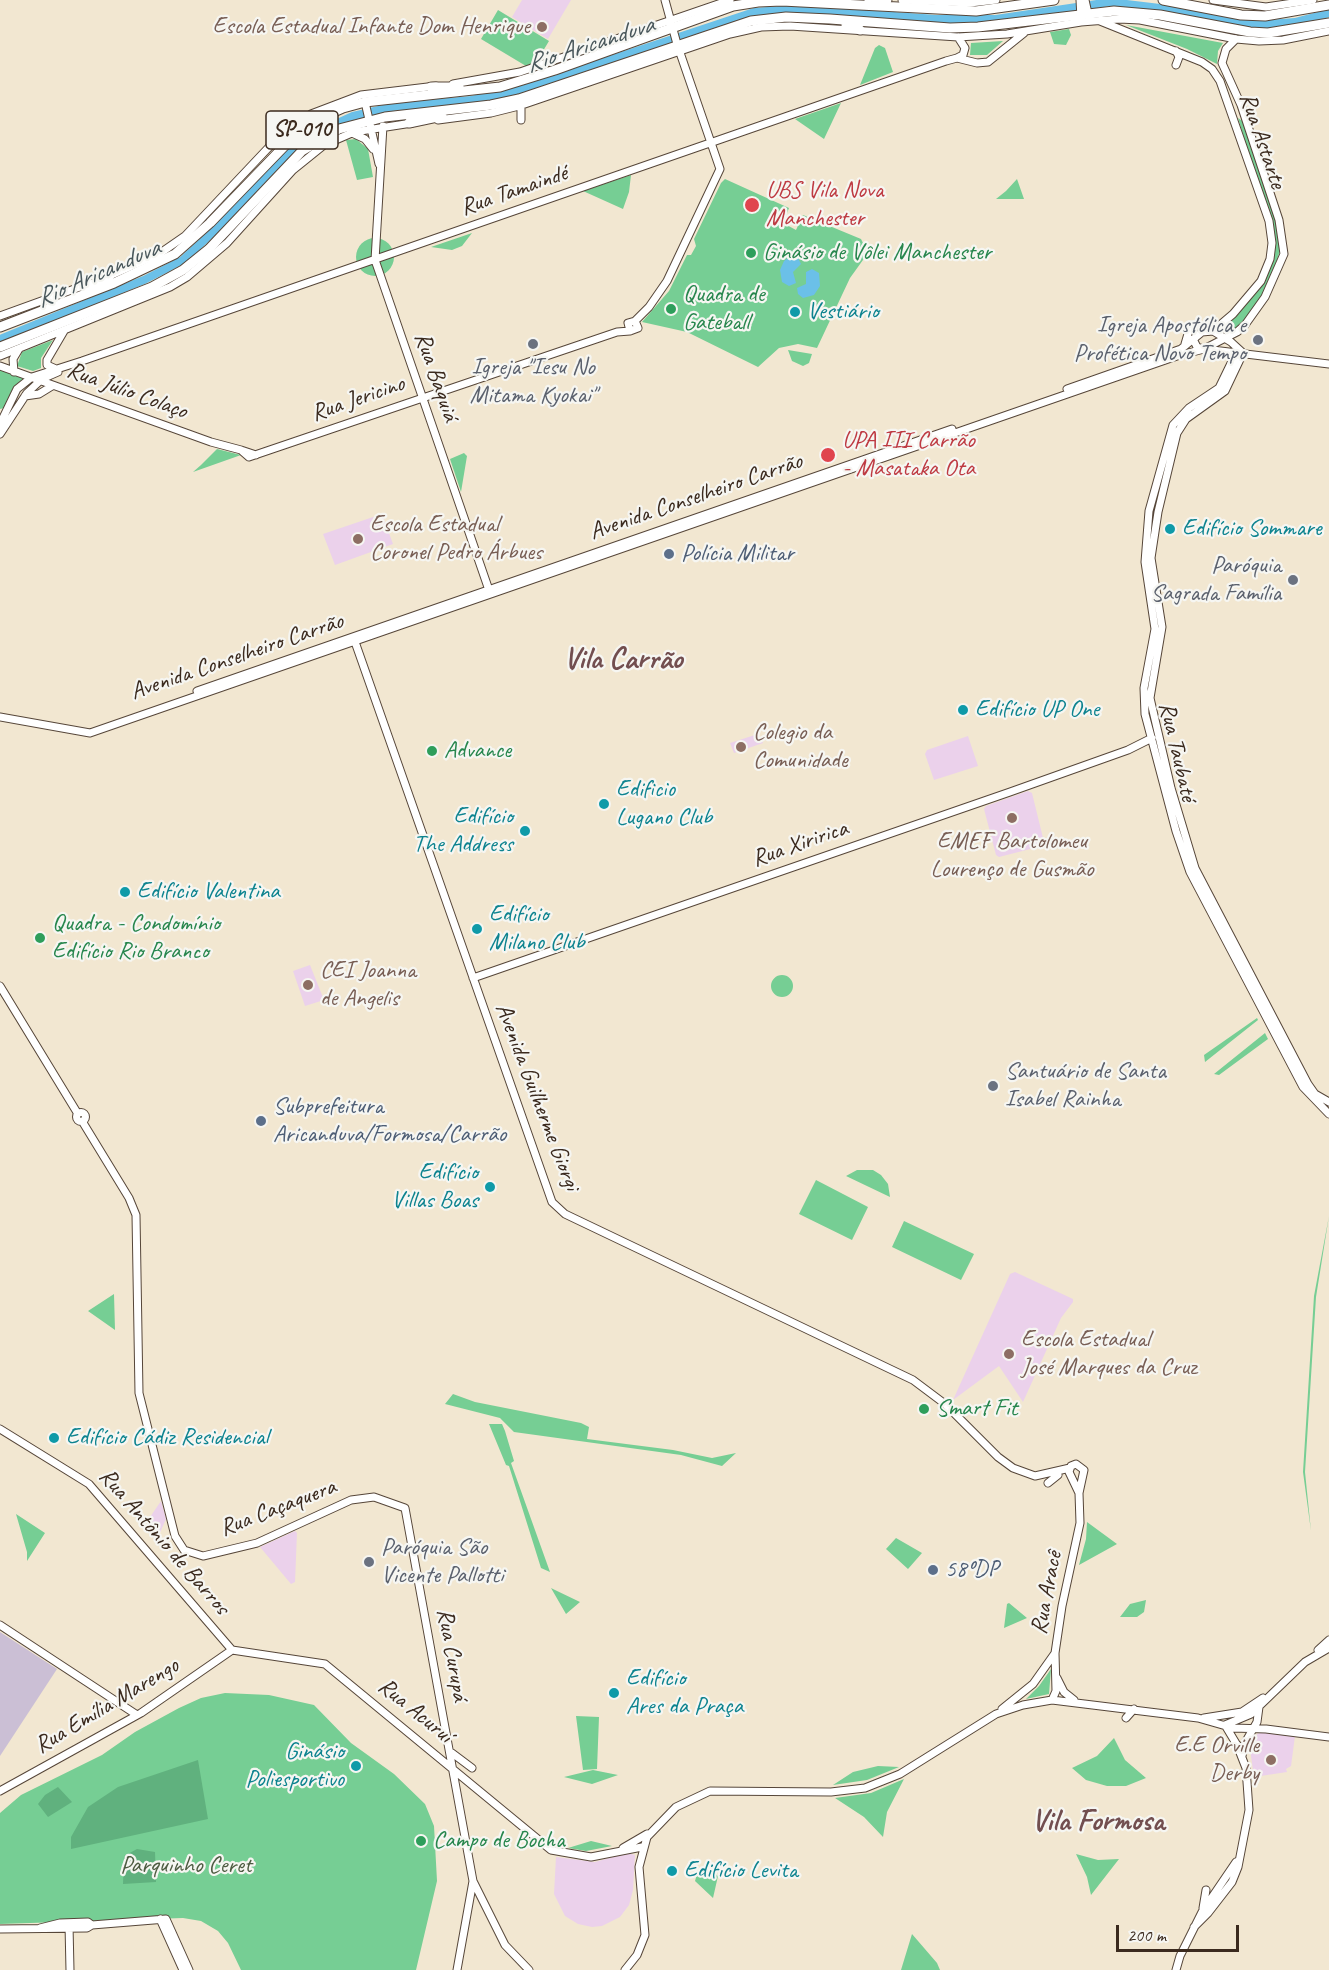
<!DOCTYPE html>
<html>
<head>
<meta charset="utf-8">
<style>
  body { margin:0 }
  #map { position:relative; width:1329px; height:1970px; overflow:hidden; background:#f2e7d1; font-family:Caveat,sans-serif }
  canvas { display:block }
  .scale { position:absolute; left:1116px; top:1925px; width:123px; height:27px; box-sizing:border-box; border:3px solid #3b2a1e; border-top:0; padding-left:8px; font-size:18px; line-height:21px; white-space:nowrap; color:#3b2a1e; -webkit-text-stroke:4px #f6f6f2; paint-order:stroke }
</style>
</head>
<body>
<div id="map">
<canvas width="1329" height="1970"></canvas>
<div class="scale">200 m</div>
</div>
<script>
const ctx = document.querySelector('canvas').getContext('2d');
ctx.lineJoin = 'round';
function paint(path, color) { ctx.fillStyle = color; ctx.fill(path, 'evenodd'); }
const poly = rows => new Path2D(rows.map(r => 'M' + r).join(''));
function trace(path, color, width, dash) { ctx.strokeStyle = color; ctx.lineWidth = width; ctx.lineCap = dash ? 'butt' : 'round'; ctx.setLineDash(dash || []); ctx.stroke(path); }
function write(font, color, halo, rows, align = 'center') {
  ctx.font = font + ' Caveat,sans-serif'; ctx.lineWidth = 4.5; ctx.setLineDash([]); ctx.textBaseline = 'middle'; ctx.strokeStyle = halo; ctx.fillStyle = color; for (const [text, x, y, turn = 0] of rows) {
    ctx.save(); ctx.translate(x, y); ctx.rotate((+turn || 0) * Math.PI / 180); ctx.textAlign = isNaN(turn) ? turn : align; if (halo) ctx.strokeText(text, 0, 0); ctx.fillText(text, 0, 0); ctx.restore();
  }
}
paint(poly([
  [522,0,571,0,548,39,512,17],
  [382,514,393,544,335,565,323,534],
  [758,734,763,743,734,753,730,743],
  [968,736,978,766,934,780,925,754,927,750],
  [1028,791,1032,793,1044,842,1042,846,999,857,996,855,984,809,986,806],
  [310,965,324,1000,305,1006,293,971],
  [1015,1272,1073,1299,1073,1302,1061,1318,1023,1402,999,1366,953,1400,1010,1274],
  [161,1501,166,1519,158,1537,148,1528,151,1523,148,1520],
  [295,1531,297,1533,295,1582,291,1584,260,1547],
  [1262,1732,1295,1736,1291,1766,1286,1769,1287,1772,1254,1777,1250,1749,1257,1734],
  [627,1853,635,1855,633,1890,629,1905,620,1917,602,1926,592,1927,578,1924,565,1916,554,1894,556,1857,595,1862]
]), '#ebd1eb');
paint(poly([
  [0,1632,57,1669,0,1756]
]), '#cbbfd5');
paint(poly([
  [498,10,549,41,537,61,526,66,481,39],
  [1126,25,1223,43,1218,51,1217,64,1187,49],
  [1069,29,1071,35,1066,45,1054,44,1050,32],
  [1003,41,987,55,970,55,971,43],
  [879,45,885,48,893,72,860,85,875,48],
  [841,103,824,139,795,119,821,110],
  [1238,118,1244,122,1278,225,1281,247,1272,277,1253,312,1239,326,1227,333,1223,331,1263,282,1274,257,1276,241],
  [356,139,368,149,373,177,357,180,346,140],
  [631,175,629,192,623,209,583,191],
  [725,179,789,208,783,223,796,230,803,215,861,239,868,253,850,278,817,348,798,344,779,348,758,367,687,332,642,322,669,291,687,255,691,255,696,246,694,239,721,183],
  [1017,179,1024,199,996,199,1006,191],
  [472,233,462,246,452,250,431,247],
  '356 257a19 19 0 1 1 38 0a19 19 0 1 1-38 0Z',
  [53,340,41,358,41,368,33,371,17,366,22,352],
  [788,350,812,354,809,363,803,366,792,361],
  [0,369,24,378,14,387,4,408,0,409],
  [217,449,241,455,193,472,201,465],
  [464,453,467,456,461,492,450,459],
  '771 986a11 11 0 1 1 22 0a11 11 0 1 1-22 0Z',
  [1257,1018,1258,1020,1205,1062,1204,1055],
  [1265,1033,1268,1039,1219,1075,1214,1074],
  [857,1170,873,1170,881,1175,888,1184,890,1197,846,1176],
  [816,1180,868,1207,852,1240,799,1214],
  [1329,1216,1316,1297,1305,1472,1311,1531,1303,1472,1314,1296],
  [904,1221,974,1254,961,1280,892,1247],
  [114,1294,115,1330,88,1311],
  [453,1394,475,1402,581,1423,589,1427,587,1439,673,1450,712,1458,736,1453,722,1466,681,1455,514,1432,500,1418,445,1404],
  [489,1424,502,1424,505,1431,514,1461,511,1463,550,1572,541,1568,509,1466,506,1465],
  [16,1514,45,1533,27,1561,27,1552],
  [1087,1522,1117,1544,1079,1565,1086,1539],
  [896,1538,922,1553,908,1569,886,1549],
  [551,1588,555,1590,580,1602,566,1614],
  [1146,1600,1144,1612,1137,1617,1120,1617,1130,1604],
  [1009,1603,1027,1618,1004,1628,1007,1604],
  [1051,1669,1049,1694,1026,1699,1039,1686],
  [225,1693,269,1695,314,1705,351,1743,394,1774,425,1804,434,1826,437,1881,416,1970,241,1970,228,1943,218,1931,201,1921,183,1918,0,1924,0,1813,21,1795,102,1755,135,1732,179,1708,201,1698],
  [576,1716,599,1717,597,1769,583,1770],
  [1114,1738,1125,1760,1146,1778,1126,1786,1107,1786,1086,1780,1072,1768,1097,1756],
  [878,1766,899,1767,867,1780,833,1785,853,1772],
  [593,1770,618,1775,592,1784,564,1777],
  [904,1779,887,1812,883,1837,864,1817,835,1798,871,1793],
  [591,1841,612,1846,586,1851,568,1848],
  [1076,1854,1098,1860,1119,1859,1091,1895,1087,1877],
  [706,1865,718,1876,713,1898,695,1881,697,1874],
  [912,1934,937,1963,940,1970,901,1970]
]), '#76ce94');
paint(poly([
  [198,1760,208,1819,71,1849,71,1837,88,1807,118,1787],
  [58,1787,72,1802,48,1817,38,1804,45,1795],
  [137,1849,155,1852,156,1882,123,1884,124,1856]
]), '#60b17e');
paint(poly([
  [791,256,798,258,801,264,793,272,796,283,789,286,782,282,780,270,784,261],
  [812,269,819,273,820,286,814,295,803,298,798,294,797,288,806,284,806,272]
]), '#6bc0e8');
trace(poly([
  [0,339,144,280,183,260,213,232,280,161,316,133,353,116,392,107,471,100,516,91,754,12,793,9,937,19,996,19,1110,2,1168,9,1255,25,1295,22,1329,13]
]), '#6bc0e8', 8);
const secondary = poly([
  [902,0,970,3,996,0],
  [1080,0,1081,18],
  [1085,0,1089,18],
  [1213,0,1266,7,1313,0],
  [1100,21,1202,62,1212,69,1220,81,1269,221,1272,243,1270,259,1261,281,1233,314,1213,331],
  [957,58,963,55,965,48,958,37],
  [1176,65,1179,57,1176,51],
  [453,84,520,72,730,0],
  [365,102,379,164],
  [438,120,491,113,519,106,730,34,761,27,790,26,958,37,1007,34,1081,22,1119,19,1140,20,1236,39,1259,41,1283,40,1329,31],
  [521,120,521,105],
  [383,126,375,260,490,593],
  [352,133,365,139,373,149],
  [107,277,159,254,185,236,270,146,311,114,361,95,436,86],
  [0,316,91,283],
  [635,321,638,328,630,331,628,323,635,321,649,307,667,281,720,169,677,44,665,0],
  [1193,339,1197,347,1204,349,1237,332,1245,325,1265,297,1284,254,1279,220,1241,105,1222,63,1226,49,1236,39],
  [1185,344,1190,327],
  [1236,353,1219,388,1189,408,1173,425,1149,511,1145,562,1155,629,1144,688,1145,714,1176,831,1190,872,1303,1087,1329,1114],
  [1243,353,1225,391,1186,419,1177,433,1158,512,1151,558,1162,627,1150,698,1171,788,1195,868,1308,1084,1315,1094,1329,1102],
  [0,356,170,287,187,277,227,243,293,170,324,145,354,132,412,123],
  [0,366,211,442,241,450],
  [56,369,47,365,47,360,64,331],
  [14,372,13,359,19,349],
  [1067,389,1181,349,1202,332,1213,331,1231,342,1243,353],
  [25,396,39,394,52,386],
  [0,424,17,389,32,377,82,361,946,61,957,58,977,63,988,62,1024,33],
  [0,434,27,393,42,379,58,372],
  [256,455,241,450,249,457,617,332,630,331],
  [354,639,552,1202,565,1214,913,1380,945,1404,998,1457,1013,1468,1035,1476,1070,1468],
  [197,691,952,429],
  [0,717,90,733,1177,356,1204,349,1329,364],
  [473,978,1010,792,1128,750,1152,738],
  [0,986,78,1114],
  '76.5 1117a4.5 4.5 0 1 1 9 0a4.5 4.5 0 1 1-9 0Z',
  [82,1121,129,1198,136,1215,139,1393,175,1536,184,1550,203,1556,257,1543,351,1500,374,1497,405,1508,473,1881,505,1945,529,1970],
  [0,1429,89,1484,232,1650],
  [1048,1483,1058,1475],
  [0,1625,137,1715],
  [232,1650,325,1664,551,1850,591,1857,642,1847],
  [1318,1650,1329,1640],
  [1057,1678,1064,1692,1074,1700],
  [1052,1700,1056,1691,1055,1653,1062,1606,1080,1523,1079,1493,1069,1472,1071,1466,1076,1464,1084,1470,1079,1493],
  [1002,1709,1033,1684,1055,1653],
  [1126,1718,1134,1709],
  [1204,1718,1242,1712,1263,1698],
  [1225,1725,1251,1714,1305,1662,1329,1648],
  [452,1753,472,1768],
  [1242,1756,1245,1743,1257,1722,1259,1707],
  [0,1791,141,1713,232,1650],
  [623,1848,647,1834],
  [1203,1908,1206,1890],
  [160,1919,183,1970],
  [69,1925,70,1970],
  [1194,1927,1208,1913,1232,1882,1238,1867,1249,1810,1246,1768,1237,1745,1225,1725],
  [40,1928,60,1923,88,1922,92,1925],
  [0,1929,87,1928,92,1925,166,1919,189,1970],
  [457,1970,473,1881],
  [625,1970,637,1955,645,1935,639,1867,647,1837,676,1807,710,1791,831,1792,865,1788,900,1774,996,1714,1023,1705,1052,1700,1198,1718,1233,1728,1266,1729,1329,1737],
  [1176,1970,1180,1956,1202,1912,1236,1862]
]);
const highway = poly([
  [1163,0,1241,15,1265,16,1329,5],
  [869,1,887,0],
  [846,25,856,26,860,30],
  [431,87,459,87],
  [409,123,442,116],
  [87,288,109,277],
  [0,327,114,283,175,254,210,223,298,132,314,121,343,108,365,102,500,87,555,70,733,6,758,2,782,1,976,11,1054,0],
  [0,347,152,287,183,270,209,249,302,151,339,129,385,117,491,105,519,99,751,21,786,17,830,19,950,28,978,27,1114,11,1160,15,1250,32,1268,33,1329,23]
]);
trace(secondary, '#564639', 9);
trace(highway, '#564639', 11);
trace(secondary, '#fff', 7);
trace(highway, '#fff', 9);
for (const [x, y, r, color] of [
  [542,27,6,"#8d6e63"],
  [752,205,8,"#e0444e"],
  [751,253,6,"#2e9e5b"],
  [671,309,6,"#2e9e5b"],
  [795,312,6,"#0f9aa8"],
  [1258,340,6,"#6b7280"],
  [533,344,6,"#6b7280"],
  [828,455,8,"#e0444e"],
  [1170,529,6,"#0f9aa8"],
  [358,539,6,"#8d6e63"],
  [669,554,6,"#5c6f8a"],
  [1293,580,6,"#6b7280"],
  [963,710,6,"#0f9aa8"],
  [741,747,6,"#8d6e63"],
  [432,751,6,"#2e9e5b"],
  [604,804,6,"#0f9aa8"],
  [1012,818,6,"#8d6e63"],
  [525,831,6,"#0f9aa8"],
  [125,892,6,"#0f9aa8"],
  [477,929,6,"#0f9aa8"],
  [40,938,6,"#2e9e5b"],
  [308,985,6,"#8d6e63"],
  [993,1086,6,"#6b7280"],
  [261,1121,6,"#5c6f8a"],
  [490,1187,6,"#0f9aa8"],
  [1009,1354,6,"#8d6e63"],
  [924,1409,6,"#2e9e5b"],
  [54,1438,6,"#0f9aa8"],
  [369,1562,6,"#6b7280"],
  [933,1570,6,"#5c6f8a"],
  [614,1693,6,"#0f9aa8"],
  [1271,1760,6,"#8d6e63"],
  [356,1766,6,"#0f9aa8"],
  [421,1841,6,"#2e9e5b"],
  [672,1871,6,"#0f9aa8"]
]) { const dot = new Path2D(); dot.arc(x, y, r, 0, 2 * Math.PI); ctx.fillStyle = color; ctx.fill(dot); trace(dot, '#f6f6f2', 2); }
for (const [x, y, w] of [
  [302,130,72]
]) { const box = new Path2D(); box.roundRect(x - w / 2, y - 19, w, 38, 4.5); ctx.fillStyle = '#f6f6f2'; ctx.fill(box); trace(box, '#3b2a1e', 1.5); }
write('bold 22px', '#3b2a1e', null, [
  ["SP-010",302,130]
]);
write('24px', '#785e54', '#f6f6f2', [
  ["Escola Estadual Infante Dom Henrique",530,27,"right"],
  ["Escola Estadual",370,525],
  ["Coronel Pedro Árbues",370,553],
  ["Colegio da",753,733],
  ["Comunidade",753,761],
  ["EMEF Bartolomeu",1012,842,"center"],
  ["Lourenço de Gusmão",1012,870,"center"],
  ["CEI Joanna",320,971],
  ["de Angelis",320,999],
  ["Escola Estadual",1021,1340],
  ["José Marques da Cruz",1021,1368],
  ["E.E Orville",1259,1746,"right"],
  ["Derby",1259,1774,"right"]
], 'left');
write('24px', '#3b2a1e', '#f6f6f2', [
  ["Rua Astarte",1262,141,71],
  ["Rua Tamaindé",514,191,-19],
  ["Rua Baquiá",436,377,71],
  ["Rua Júlio Colaço",127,391,20],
  ["Rua Jericino",358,399,-19],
  ["Avenida Conselheiro Carrão",696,497,-19],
  ["Avenida Conselheiro Carrão",237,657,-19],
  ["Rua Taubaté",1177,752,77],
  ["Rua Xiririca",800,844,-19],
  ["Avenida Guilherme Giorgi",537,1097,69],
  ["Rua Caçaquera",278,1508,-21],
  ["Rua Antônio de Barros",164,1542,49],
  ["Rua Aracê",1047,1593,-79],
  ["Rua Curupá",452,1655,80],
  ["Rua Emília Marengo",107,1706,-31],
  ["Rua Acuruí",415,1711,39]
]);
write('24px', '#be3a42', '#f6f6f2', [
  ["UBS Vila Nova",766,191],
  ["Manchester",766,219],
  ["UPA III Carrão",842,441],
  ["- Masataka Ota",842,469]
], 'left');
write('24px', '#27864d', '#f6f6f2', [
  ["Ginásio de Vôlei Manchester",763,253],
  ["Quadra de",683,295],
  ["Gateball",683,323],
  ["Advance",444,751],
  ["Quadra - Condomínio",52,924],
  ["Edifício Rio Branco",52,952],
  ["Smart Fit",936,1409],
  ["Campo de Bocha",433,1841]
], 'left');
write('24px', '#0d838f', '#f6f6f2', [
  ["Vestiário",807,312],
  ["Edifício Sommare",1182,529],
  ["Edifício UP One",975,710],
  ["Edificio",616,790],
  ["Lugano Club",616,818],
  ["Edifício",513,817,"right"],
  ["The Address",513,845,"right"],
  ["Edifício Valentina",137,892],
  ["Edifício",489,915],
  ["Milano Club",489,943],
  ["Edifício",478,1173,"right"],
  ["Villas Boas",478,1201,"right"],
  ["Edifício Cádiz Residencial",66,1438],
  ["Edifício",626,1679],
  ["Ares da Praça",626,1707],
  ["Ginásio",344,1752,"right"],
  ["Poliesportivo",344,1780,"right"],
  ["Edifício Levita",684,1871]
], 'left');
write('24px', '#5b616d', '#f6f6f2', [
  ["Igreja Apostólica e",1246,326],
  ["Profética Novo Tempo",1246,354],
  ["Igreja \"Iesu No",533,368,"center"],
  ["Mitama Kyokai\"",533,396,"center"],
  ["Paróquia",1281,566],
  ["Sagrada Família",1281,594],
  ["Santuário de Santa",1005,1072,"left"],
  ["Isabel Rainha",1005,1100,"left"],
  ["Paróquia São",381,1548,"left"],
  ["Vicente Pallotti",381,1576,"left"]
], 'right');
write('24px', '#4e5e75', '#f6f6f2', [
  ["Polícia Militar",681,554],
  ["Subprefeitura",273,1107],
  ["Aricanduva/Formosa/Carrão",273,1135],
  ["58ºDP",945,1570]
], 'left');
write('24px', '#4d5b41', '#f6f6f2', [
  ["Parquinho Ceret",186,1866]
]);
write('italic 26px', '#49575b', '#f6f6f2', [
  ["Rio Aricanduva",590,45,-18],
  ["Rio Aricanduva",98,274,-24]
]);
write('bold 30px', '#724e4f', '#f6f6f2', [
  ["Vila Carrão",623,660],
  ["Vila Formosa",1098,1822]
]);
</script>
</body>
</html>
